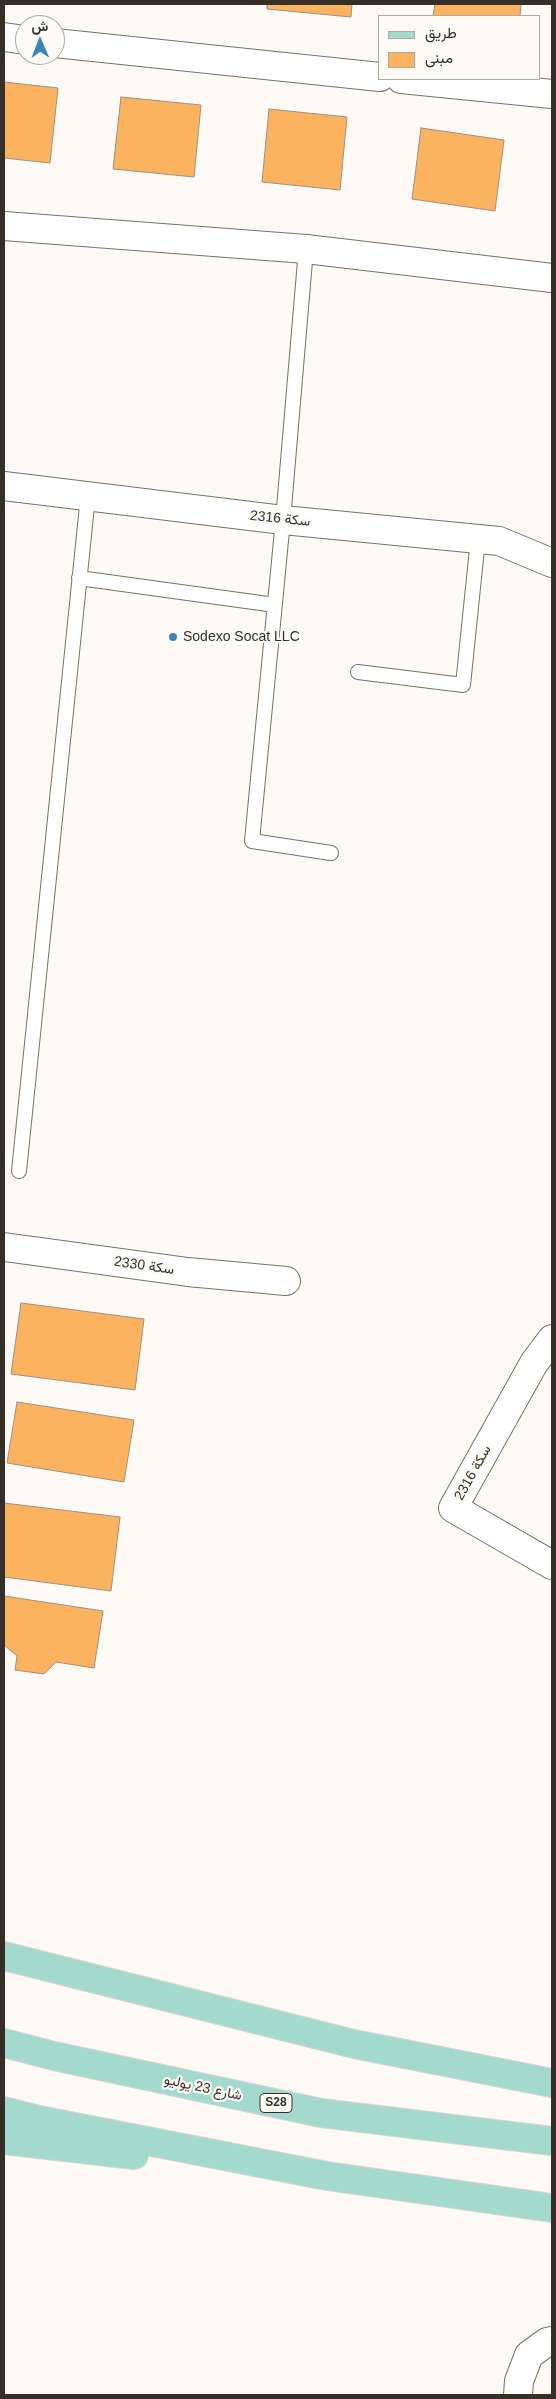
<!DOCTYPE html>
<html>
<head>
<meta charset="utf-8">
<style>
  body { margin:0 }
  #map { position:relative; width:556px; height:2399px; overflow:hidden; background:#fdfaf6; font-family:Arial,Vazirmatn,sans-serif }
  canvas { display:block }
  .frame { position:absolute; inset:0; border:5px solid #352f27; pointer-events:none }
  .legend { position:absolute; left:378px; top:15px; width:162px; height:65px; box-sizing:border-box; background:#fdfaf6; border:1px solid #ada9a3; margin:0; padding:6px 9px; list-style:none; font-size:15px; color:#352f27 }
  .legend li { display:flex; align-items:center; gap:10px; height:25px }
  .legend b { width:25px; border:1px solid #ada9a3 }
  .north { position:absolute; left:15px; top:15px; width:50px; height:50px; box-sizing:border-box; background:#fdfaf6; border:1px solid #ada9a3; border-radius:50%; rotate:359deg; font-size:14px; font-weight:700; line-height:20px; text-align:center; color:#352f27 }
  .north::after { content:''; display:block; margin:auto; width:18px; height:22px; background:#3a85b8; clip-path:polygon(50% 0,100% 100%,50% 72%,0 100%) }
</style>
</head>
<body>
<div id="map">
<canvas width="556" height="2399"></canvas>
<div class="frame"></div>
<ul class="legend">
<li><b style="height:6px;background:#a4dacd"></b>طريق</li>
<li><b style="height:14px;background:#fbb360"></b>مبنى</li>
</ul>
<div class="north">ش</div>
</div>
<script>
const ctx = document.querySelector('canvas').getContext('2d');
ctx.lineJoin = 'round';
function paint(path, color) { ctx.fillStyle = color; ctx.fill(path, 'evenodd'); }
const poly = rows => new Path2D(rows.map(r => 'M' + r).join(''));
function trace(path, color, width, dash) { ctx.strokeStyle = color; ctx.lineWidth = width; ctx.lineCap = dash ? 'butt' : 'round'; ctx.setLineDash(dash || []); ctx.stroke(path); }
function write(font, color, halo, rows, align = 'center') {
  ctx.font = font + ' Arial,Vazirmatn,sans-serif'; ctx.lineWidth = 4.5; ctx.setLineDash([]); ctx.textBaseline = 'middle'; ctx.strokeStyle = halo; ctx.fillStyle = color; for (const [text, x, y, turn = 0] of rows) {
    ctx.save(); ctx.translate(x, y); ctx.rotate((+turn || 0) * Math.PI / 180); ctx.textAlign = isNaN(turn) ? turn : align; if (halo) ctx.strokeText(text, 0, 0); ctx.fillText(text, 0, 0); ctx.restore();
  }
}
const building = poly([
  [267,4,352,4,351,17,267,9,267,4],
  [435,4,521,4,520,16,433,16,435,4],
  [4,82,58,88,50,163,4,158,4,82],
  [121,97,201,105,194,177,113,169,121,97],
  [269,109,347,117,340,190,262,182,269,109],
  [421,128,504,140,495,211,412,199,421,128],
  [21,1303,144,1319,135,1390,11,1374,21,1303],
  [17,1402,134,1420,124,1482,7,1463,17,1402],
  [4,1503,120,1517,111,1591,4,1577,4,1503],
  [4,1596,103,1611,94,1668,56,1662,44,1674,15,1670,17,1656,4,1645,4,1596]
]);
paint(building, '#fbb360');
trace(building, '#a1907f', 1);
const service = poly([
  [306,249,283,520,252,841,331,853],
  [79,578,275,605],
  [358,672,463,685,478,539],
  [19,1171,88,496]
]);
const minor = poly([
  [4,37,25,40],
  [55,43,380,77],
  [401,79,552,94],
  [4,226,306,249,552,278],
  [4,486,283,520,499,541,552,563],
  [4,1247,188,1272,286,1281],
  [552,1339,534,1363,453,1508,552,1565],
  [518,2395,519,2381,529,2355,547,2342,552,2341]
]);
const primary = poly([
  [4,1956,354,2044,552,2083],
  [4,2043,54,2056,321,2113,552,2141],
  [4,2111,39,2120,327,2176,552,2208],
  [4,2140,134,2155]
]);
trace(service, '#7d705d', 16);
trace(minor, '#7d705d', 30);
trace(primary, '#d7d5d4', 30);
trace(service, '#fff', 14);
trace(minor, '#fff', 28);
trace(primary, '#a4dacd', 28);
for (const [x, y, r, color] of [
  [173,637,5,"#3a85b8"]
]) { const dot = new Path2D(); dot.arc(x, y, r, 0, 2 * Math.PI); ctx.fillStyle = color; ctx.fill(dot); trace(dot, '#fdfaf6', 2); }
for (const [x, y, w] of [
  [276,2103,32]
]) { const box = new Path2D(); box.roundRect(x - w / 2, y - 9.5, w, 19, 4); ctx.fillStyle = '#fdfaf6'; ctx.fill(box); trace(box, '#352f27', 1); }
write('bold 12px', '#352f27', null, [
  ["S28",276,2103]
]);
write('14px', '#352f27', '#fdfaf6', [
  ["2316 سكة",280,519,6],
  ["سكة 2330",144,1266,8],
  ["2316 سكة",473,1473,-61],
  ["شارع 23 يوليو",203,2088,12]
]);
write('14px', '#352f27', '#fdfaf6', [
  ["Sodexo Socat LLC",183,637]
], 'left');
</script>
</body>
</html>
